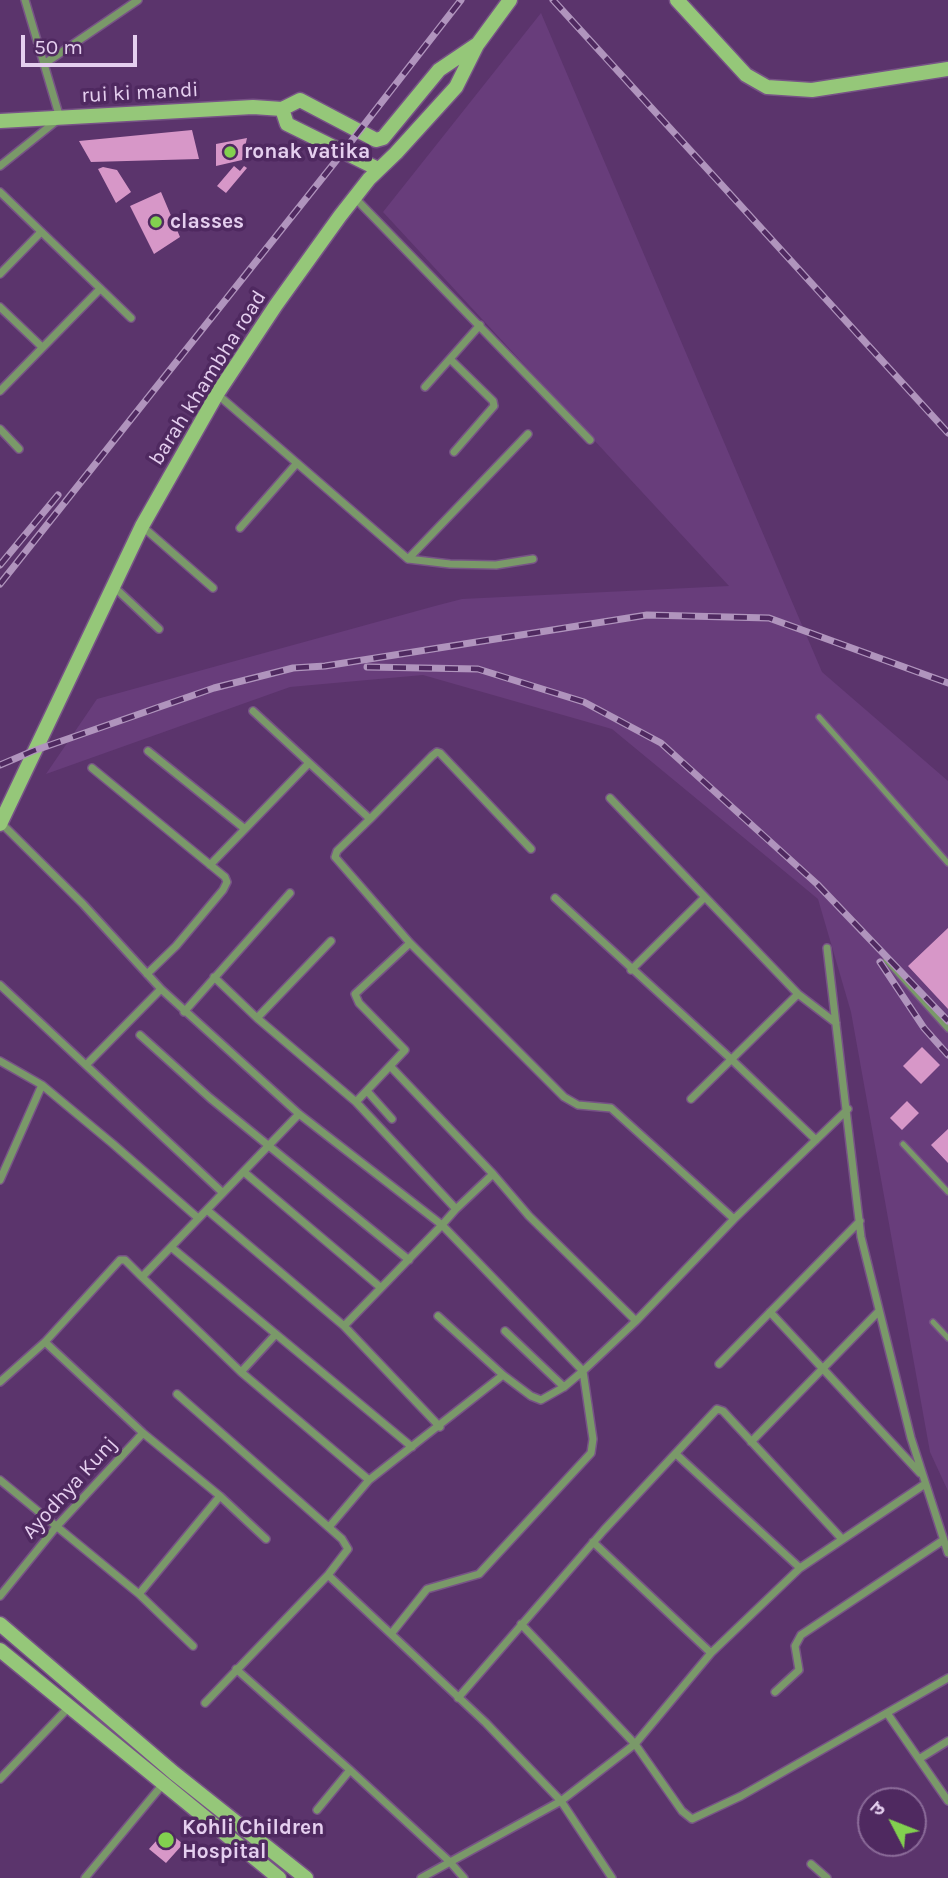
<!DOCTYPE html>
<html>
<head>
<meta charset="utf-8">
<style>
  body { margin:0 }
  #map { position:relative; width:948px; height:1878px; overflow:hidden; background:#5b346c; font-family:Karla,"Noto Sans Devanagari",sans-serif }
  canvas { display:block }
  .north { position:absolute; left:857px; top:1787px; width:70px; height:70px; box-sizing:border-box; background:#4f2960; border:2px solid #8b6b99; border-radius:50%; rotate:312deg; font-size:19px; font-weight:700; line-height:28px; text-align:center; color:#e5cfef }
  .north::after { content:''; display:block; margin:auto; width:24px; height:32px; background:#82d04f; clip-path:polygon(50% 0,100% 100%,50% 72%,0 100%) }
  .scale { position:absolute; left:21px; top:35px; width:116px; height:32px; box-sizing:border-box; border:4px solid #e5cfef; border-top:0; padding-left:9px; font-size:21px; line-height:24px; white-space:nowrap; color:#e5cfef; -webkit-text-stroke:5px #4f2960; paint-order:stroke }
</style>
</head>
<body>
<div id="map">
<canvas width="948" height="1878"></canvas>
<div class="north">उ</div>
<div class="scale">50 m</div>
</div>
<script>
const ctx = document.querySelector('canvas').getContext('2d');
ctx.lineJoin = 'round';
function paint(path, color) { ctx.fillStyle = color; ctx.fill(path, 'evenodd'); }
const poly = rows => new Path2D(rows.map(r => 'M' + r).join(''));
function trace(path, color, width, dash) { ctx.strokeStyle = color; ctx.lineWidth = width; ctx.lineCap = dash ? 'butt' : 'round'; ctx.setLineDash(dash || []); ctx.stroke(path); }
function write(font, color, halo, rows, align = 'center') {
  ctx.font = font + ' Karla,sans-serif'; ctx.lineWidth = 7; ctx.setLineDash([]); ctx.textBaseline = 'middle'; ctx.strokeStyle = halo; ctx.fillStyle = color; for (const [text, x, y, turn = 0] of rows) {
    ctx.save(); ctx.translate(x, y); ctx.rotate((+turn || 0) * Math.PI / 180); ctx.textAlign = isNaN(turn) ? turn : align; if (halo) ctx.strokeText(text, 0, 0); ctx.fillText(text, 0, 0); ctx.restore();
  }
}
paint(poly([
  [541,13,822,672,948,781,948,1491,930,1452,851,1012,818,899,612,729,423,675,290,687,46,774,97,699,435,606,462,599,729,586,383,212]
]), '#683d7b');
paint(poly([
  [192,130,199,159,91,162,79,141],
  [247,138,242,160,216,166,216,144],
  [234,166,240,171,244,166,247,168,226,193,217,186],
  [103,167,117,170,131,192,116,203,98,169],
  [161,192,180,237,154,254,130,206],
  [948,928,948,1009,908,966],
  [922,1047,940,1065,921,1084,903,1066],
  [907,1101,919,1113,902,1130,890,1118],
  [948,1129,948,1163,931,1145],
  [166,1830,183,1844,166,1863,149,1849]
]), '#d797c8');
const lane = poly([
  [819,717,948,863],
  [886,960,948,1029],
  [903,1144,948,1192],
  [933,1322,948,1338]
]);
const street = poly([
  [44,64,138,0],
  [0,166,60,118,25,0],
  [0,192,131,318],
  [355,198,590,440],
  [0,274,41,232],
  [0,307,42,347],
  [450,359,493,401,494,406,454,452],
  [425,387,480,325],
  [0,391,100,289],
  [217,394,408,559,450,564,496,565,533,559],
  [0,429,19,449],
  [143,527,213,588],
  [240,528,297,463],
  [408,559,528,434],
  [113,586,159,629],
  [253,711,370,819,432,756,437,752,440,753,531,849],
  [148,751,245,829],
  [92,768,225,877,227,882,223,890,176,946,147,974],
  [610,798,798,994,836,1023],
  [370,819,337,851,335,857,410,943,564,1097,578,1105,611,1108,734,1219],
  [1,823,83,904,161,989,87,1064],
  [210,865,309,763],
  [555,898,731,1059,816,1140],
  [827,948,861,1237,911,1438,948,1553],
  [631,970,705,897],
  [214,977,257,1018,356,1102,405,1050,359,1003,355,994,410,943],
  [0,985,223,1193],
  [161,989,299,1114,442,1225,456,1209],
  [184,1012,290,893],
  [257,1018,331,941],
  [140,1035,210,1098,409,1260],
  [0,1061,42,1085,113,1144,198,1218],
  [391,1067,493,1174,529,1216,636,1321],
  [367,1091,392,1119],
  [691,1099,798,994],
  [356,1102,456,1209,493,1174],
  [244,1172,380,1287],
  [0,1180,42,1085],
  [207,1210,344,1326,440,1427],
  [171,1247,412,1447],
  [770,1312,920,1473],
  [344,1326,442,1225,583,1371,636,1321,734,1219,848,1109],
  [505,1331,564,1387],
  [276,1334,241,1372,142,1277,299,1114],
  [45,1342,143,1433,220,1496,266,1539],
  [719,1364,860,1221],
  [241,1372,369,1480],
  [503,1375,531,1396,541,1400,564,1387,583,1371],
  [0,1382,45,1342,120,1260,125,1260,142,1277],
  [177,1394,342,1539,348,1549,328,1575,205,1703],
  [751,1442,879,1311],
  [676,1454,800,1568],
  [0,1480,139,1594,193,1646],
  [329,1527,369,1480,503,1375,438,1316],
  [593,1542,711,1653],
  [328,1575,486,1723,561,1801,612,1878],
  [139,1594,220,1496],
  [0,1596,56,1527,143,1433],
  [521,1624,635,1744,682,1811,692,1819,741,1796,948,1678],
  [391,1634,427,1589,479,1574,591,1453,593,1439,583,1371],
  [236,1669,350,1770,450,1862,464,1878],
  [775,1692,799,1670,795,1646,801,1635,942,1541],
  [458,1698,604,1530,717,1409,723,1411,842,1539],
  [887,1713,948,1801],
  [919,1759,948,1741],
  [0,1779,69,1707],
  [317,1810,350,1770],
  [811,1864,827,1878],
  [85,1878,163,1784],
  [421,1878,561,1801,635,1744,711,1653,800,1568,925,1484]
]);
const secondary = poly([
  [677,0,746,75,767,87,812,90,948,69],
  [282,109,287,124,378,169],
  [0,121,253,107,282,109,300,100,376,140,383,138,439,70,476,45],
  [0,824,142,526,217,394,276,305,340,216,369,179,396,153,456,87,477,45,510,0],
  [0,1624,174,1773,306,1878],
  [0,1650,279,1878]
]);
trace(lane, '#775386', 8);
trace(street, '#775386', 10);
trace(secondary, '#775386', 17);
trace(lane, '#7a9969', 5);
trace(street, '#7a9969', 7);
trace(secondary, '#95c779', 14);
const rail = poly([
  [553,0,948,433],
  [0,565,58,495],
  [0,584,343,152,461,0],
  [367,667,478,669,584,702,661,743,817,884,948,1021],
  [0,765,33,751,214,688,293,668,325,666,647,615,769,618,948,683],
  [880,962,924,1028,948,1055]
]);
trace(rail, '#b094bd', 7);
trace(rail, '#4f2960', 4.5, [13]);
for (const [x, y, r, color] of [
  [230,152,7,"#82d04f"],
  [156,222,7,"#82d04f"],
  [166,1840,9,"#82d04f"]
]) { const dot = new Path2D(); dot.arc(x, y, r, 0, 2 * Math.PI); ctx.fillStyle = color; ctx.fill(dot); trace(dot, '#4f2960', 2.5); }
write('21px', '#e5cfef', '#4f2960', [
  ["rui ki mandi",140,93,-3],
  ["barah khambha road",208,378,-58],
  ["Ayodhya Kunj",70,1488,-48]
]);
write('bold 21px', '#e5cfef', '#4f2960', [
  ["ronak vatika",244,152],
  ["classes",170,222],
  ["Kohli Children",182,1828],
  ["Hospital",182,1852]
], 'left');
</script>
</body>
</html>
